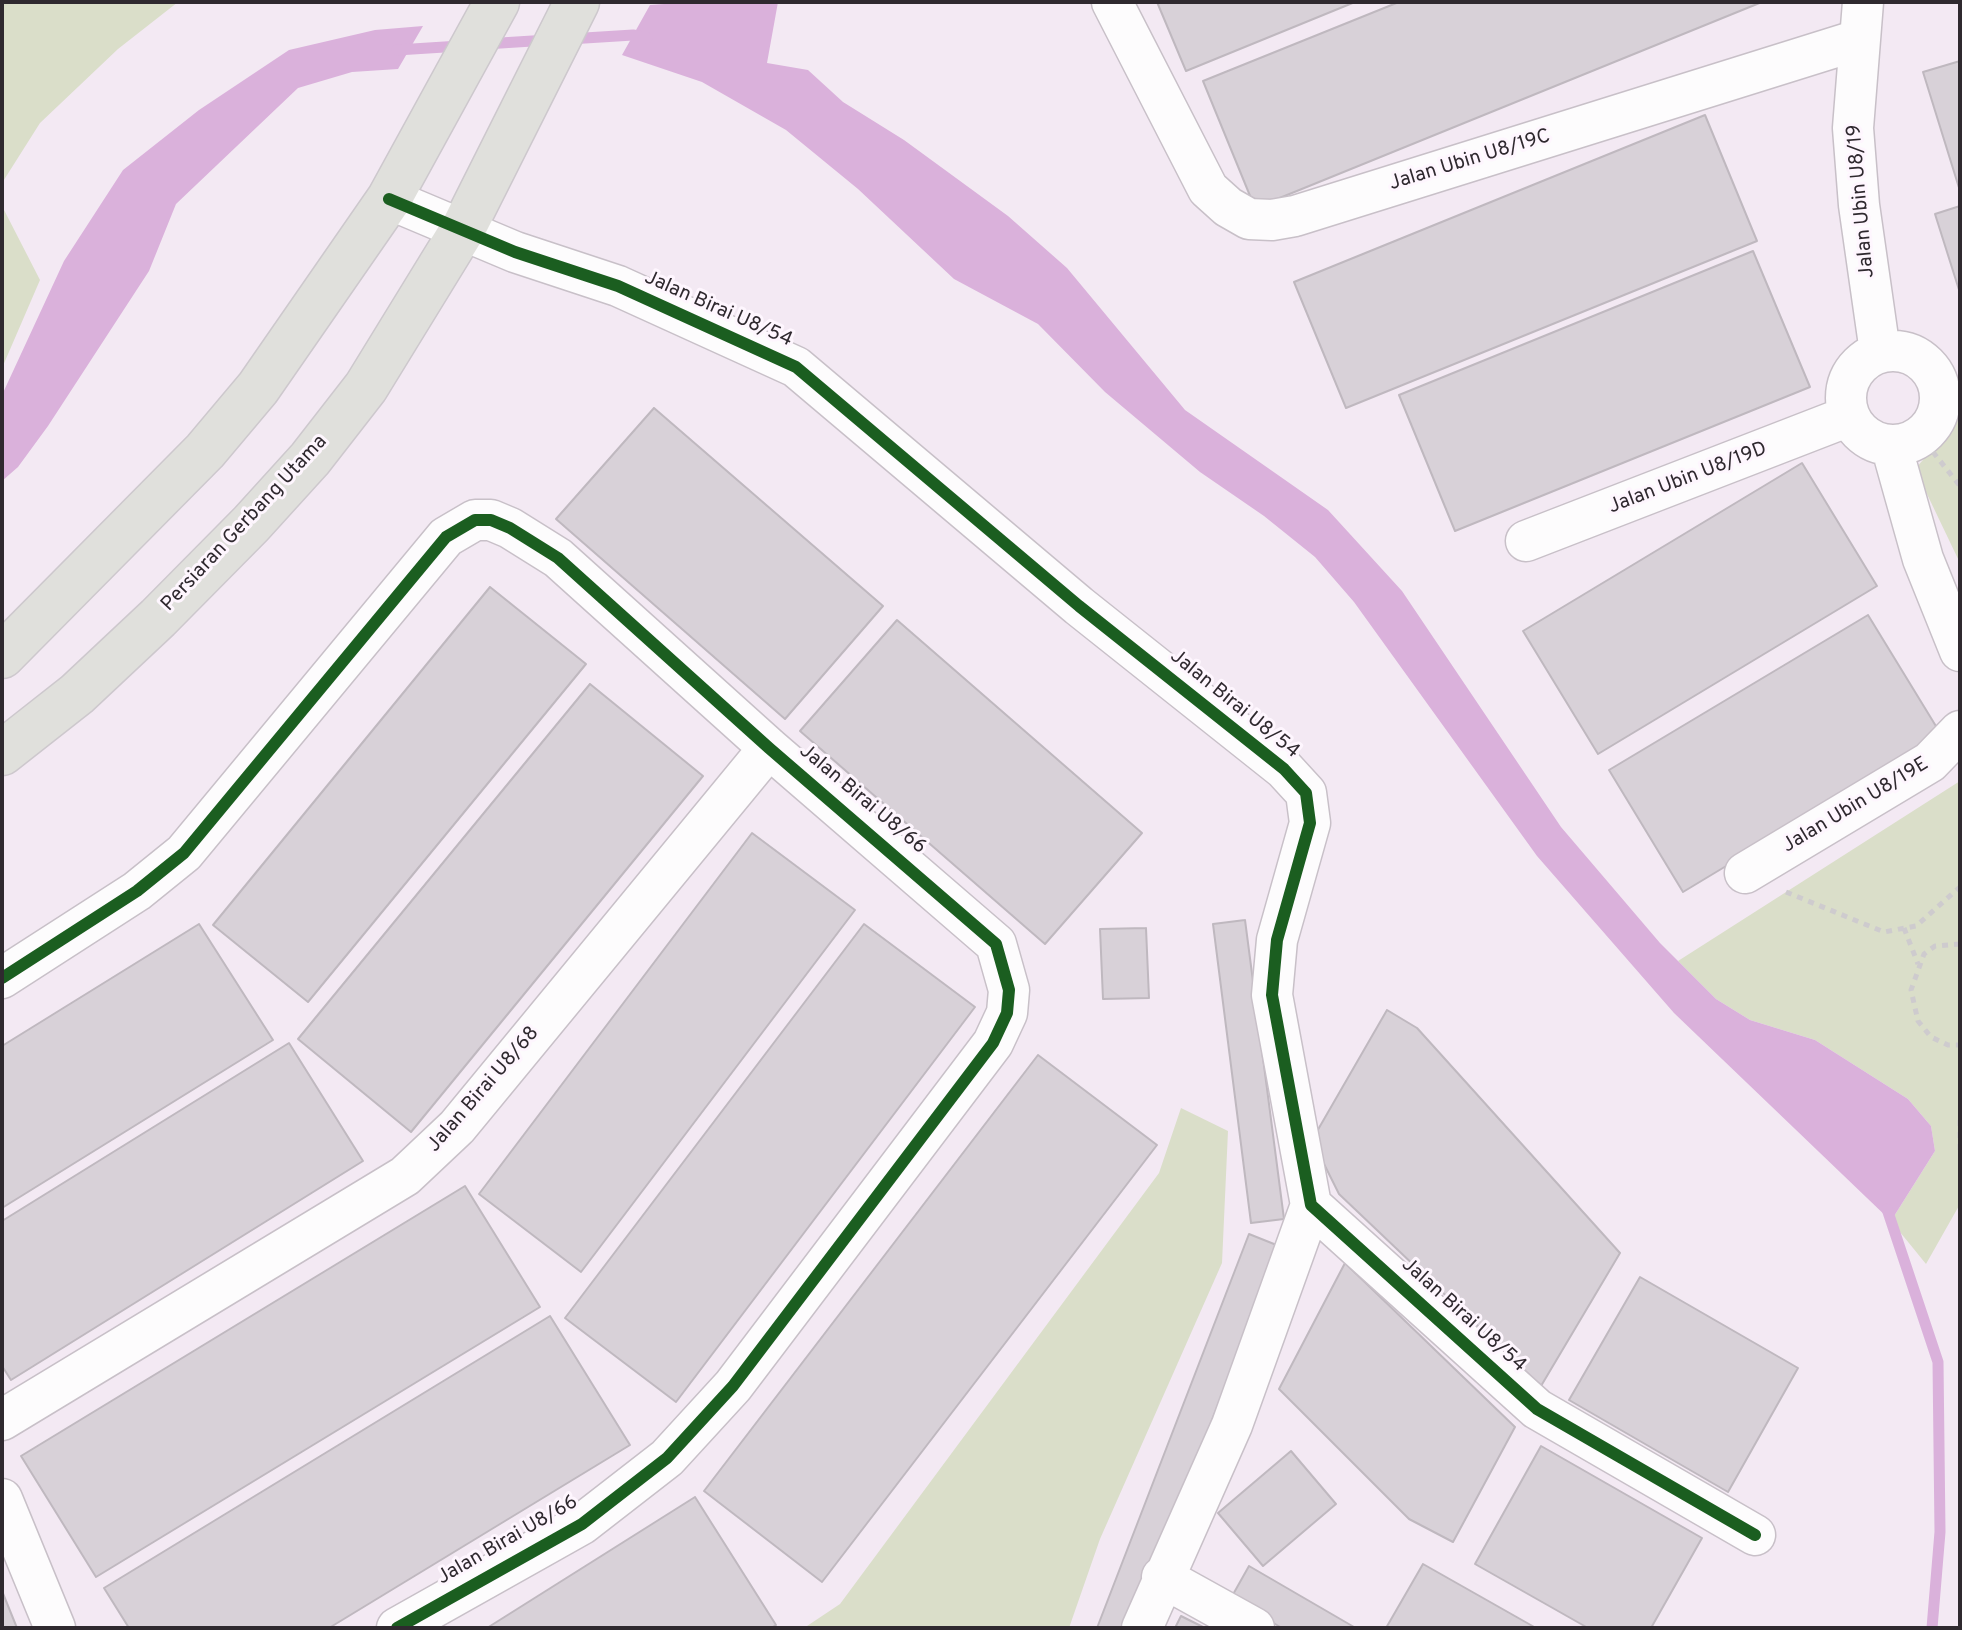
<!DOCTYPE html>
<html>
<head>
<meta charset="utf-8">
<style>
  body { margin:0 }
  #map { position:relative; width:1962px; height:1630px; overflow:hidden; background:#f3e9f3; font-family:Overpass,sans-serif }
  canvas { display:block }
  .frame { position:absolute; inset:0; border:4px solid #2f292f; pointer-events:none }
</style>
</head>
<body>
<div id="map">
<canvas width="1962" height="1630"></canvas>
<div class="frame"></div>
</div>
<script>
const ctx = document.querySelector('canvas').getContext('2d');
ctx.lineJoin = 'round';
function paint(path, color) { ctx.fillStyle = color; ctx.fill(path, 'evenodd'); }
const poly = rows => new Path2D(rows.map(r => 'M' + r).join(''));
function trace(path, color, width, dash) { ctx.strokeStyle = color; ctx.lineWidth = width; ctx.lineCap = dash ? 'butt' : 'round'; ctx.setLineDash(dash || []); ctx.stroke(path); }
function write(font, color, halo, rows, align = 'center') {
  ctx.font = font + ' Overpass,sans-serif'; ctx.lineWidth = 6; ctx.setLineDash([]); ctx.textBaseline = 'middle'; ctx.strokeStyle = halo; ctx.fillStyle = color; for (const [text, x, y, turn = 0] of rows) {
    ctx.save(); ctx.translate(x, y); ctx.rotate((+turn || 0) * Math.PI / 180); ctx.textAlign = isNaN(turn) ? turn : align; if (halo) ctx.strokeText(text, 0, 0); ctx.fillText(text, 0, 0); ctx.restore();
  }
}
paint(poly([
  [2,2,178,2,118,49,40,123,2,183],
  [2,206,40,280,2,368],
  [1960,401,1960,563,1915,469,1945,435],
  [1960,781,1960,1204,1926,1264,1891,1221,1935,1151,1931,1126,1908,1099,1815,1040,1750,1020,1716,999,1678,961],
  [1181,1108,1228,1131,1222,1263,1100,1539,1069,1628,804,1628,840,1604,1159,1173]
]), '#dadec9');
paint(poly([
  [692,2,778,2,767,63,808,70,843,102,904,140,1008,216,1067,268,1185,410,1328,510,1402,591,1561,827,1660,943,1716,999,1750,1020,1815,1040,1908,1099,1931,1126,1935,1151,1891,1221,1674,1013,1537,856,1354,602,1315,557,1264,516,1200,472,1105,392,1038,324,954,279,858,189,786,130,702,82,622,55,650,5],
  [423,26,398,69,352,72,298,88,176,204,149,271,48,426,18,467,2,481,2,395,64,261,123,170,199,110,289,50,375,30]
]), '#dab1db');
trace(poly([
  [569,39,633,35,647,38],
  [485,44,548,40],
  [397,50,460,46],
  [1887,1209,1938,1362,1940,1532,1932,1628]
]), '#dab1db', 11);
const building = poly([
  [1157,2,1355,2,1186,71,1157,2],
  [1399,2,1762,2,1255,208,1203,81,1399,2],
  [1960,61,1960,191,1923,72,1960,61],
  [1705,115,1757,241,1346,408,1294,282,1705,115],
  [1960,206,1960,293,1935,214,1960,206],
  [1753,251,1810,387,1455,531,1399,395,1753,251],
  [654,408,883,606,785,719,556,519,654,408],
  [1802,463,1877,586,1598,754,1523,631,1802,463],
  [490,587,586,664,308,1002,213,925,490,587],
  [1868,615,1942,736,1683,892,1609,770,1868,615],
  [897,620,1142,833,1045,944,800,731,897,620],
  [590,684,703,776,411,1132,298,1039,590,684],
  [752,833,855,910,581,1272,479,1194,752,833],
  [1245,920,1284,1219,1251,1223,1213,924,1245,920],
  [199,924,273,1040,2,1208,2,1046,199,924],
  [864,924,975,1007,676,1402,565,1318,864,924],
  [1146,928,1149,998,1103,999,1100,929,1146,928],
  [1387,1010,1417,1028,1620,1253,1541,1386,1339,1194,1312,1140,1387,1010],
  [289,1043,363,1161,11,1380,2,1366,2,1221,289,1043],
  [1038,1055,1157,1145,822,1582,704,1491,1038,1055],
  [465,1186,540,1307,96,1577,21,1456,465,1186],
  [1249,1234,1279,1246,1132,1628,1097,1628,1249,1234],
  [1345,1263,1515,1427,1453,1542,1409,1519,1279,1389,1345,1263],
  [1640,1277,1798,1368,1728,1492,1569,1400,1640,1277],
  [550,1316,630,1445,329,1628,129,1628,104,1588,550,1316],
  [1541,1446,1702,1538,1651,1628,1588,1628,1475,1564,1541,1446],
  [1291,1451,1336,1504,1263,1566,1218,1513,1291,1451],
  [695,1497,776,1625,771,1628,487,1628,695,1497],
  [1423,1564,1536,1628,1386,1628,1423,1564],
  [1249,1566,1354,1627,1353,1628,1282,1628,1231,1598,1249,1566],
  [2,1591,17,1628,2,1628,2,1591],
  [1181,1616,1205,1628,1175,1628,1181,1616]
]);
paint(building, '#d8d1d8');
trace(building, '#bfb8bf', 2);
const minor = poly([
  [1112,2,1208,189,1228,207,1249,219,1272,220,1295,216,1858,40],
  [1863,2,1853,128,1859,205,1880,352],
  [389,199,515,252,618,286,796,367,1079,606,1284,769,1306,793,1310,823,1277,940,1272,995,1311,1205,1537,1409,1755,1535],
  '1846 398a47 47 0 1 1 94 0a47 47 0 1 1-94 0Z',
  [1891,445,1923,559,1960,651],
  [1526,541,1849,416],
  [1745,873,1930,762,1960,731],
  [2,978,137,891,184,853,446,537,475,520,491,520,510,528,558,558,769,748,996,944,1009,990,1007,1013,993,1043,733,1386,667,1458,582,1524,397,1628],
  [2,1420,405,1176,457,1127,769,748],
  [2,1499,55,1628],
  [1162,1577,1254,1628],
  [1142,1628,1232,1425,1311,1205]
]);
const major = poly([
  [2,656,205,451,258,388,389,199,497,2],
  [2,753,77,694,158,618,251,524,310,459,366,387,463,229,577,2]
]);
trace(minor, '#c8c0c8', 43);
trace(major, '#cdc8cd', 47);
trace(poly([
  [1933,452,1960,486],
  [1786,892,1884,932,1916,926,1960,887],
  [1904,928,1918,964],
  [1960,944,1935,946,1924,954,1911,990,1918,1021,1931,1037,1948,1045,1960,1045],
  [1960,1120,1960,1153]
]), '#cecbce', 5, [6, 6]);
trace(minor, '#fdfcfd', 40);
trace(major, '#e0e0dc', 44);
trace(poly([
  [389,199,515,252,618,286,796,367,1079,606,1284,769,1306,793,1310,823,1277,940,1272,995,1311,1205,1537,1409,1755,1535],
  [2,978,137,891,184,853,446,537,475,520,491,520,510,528,558,558,769,748,996,944,1009,990,1007,1013,993,1043,733,1386,667,1458,582,1524,397,1628]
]), '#1b5e20', 12);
write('20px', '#2f292f', '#fef6fe', [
  ["Jalan Ubin U8/19C",1470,161,-17],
  ["Jalan Ubin U8/19",1862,201,-95],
  ["Jalan Birai U8/54",718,310,24],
  ["Jalan Ubin U8/19D",1688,479,-21],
  ["Persiaran Gerbang Utama",245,524,-47],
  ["Jalan Birai U8/54",1234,705,39],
  ["Jalan Birai U8/66",862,800,40],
  ["Jalan Ubin U8/19E",1856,806,-31],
  ["Jalan Birai U8/68",484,1090,-49],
  ["Jalan Birai U8/54",1463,1316,42],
  ["Jalan Birai U8/66",508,1541,-30]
]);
</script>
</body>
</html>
